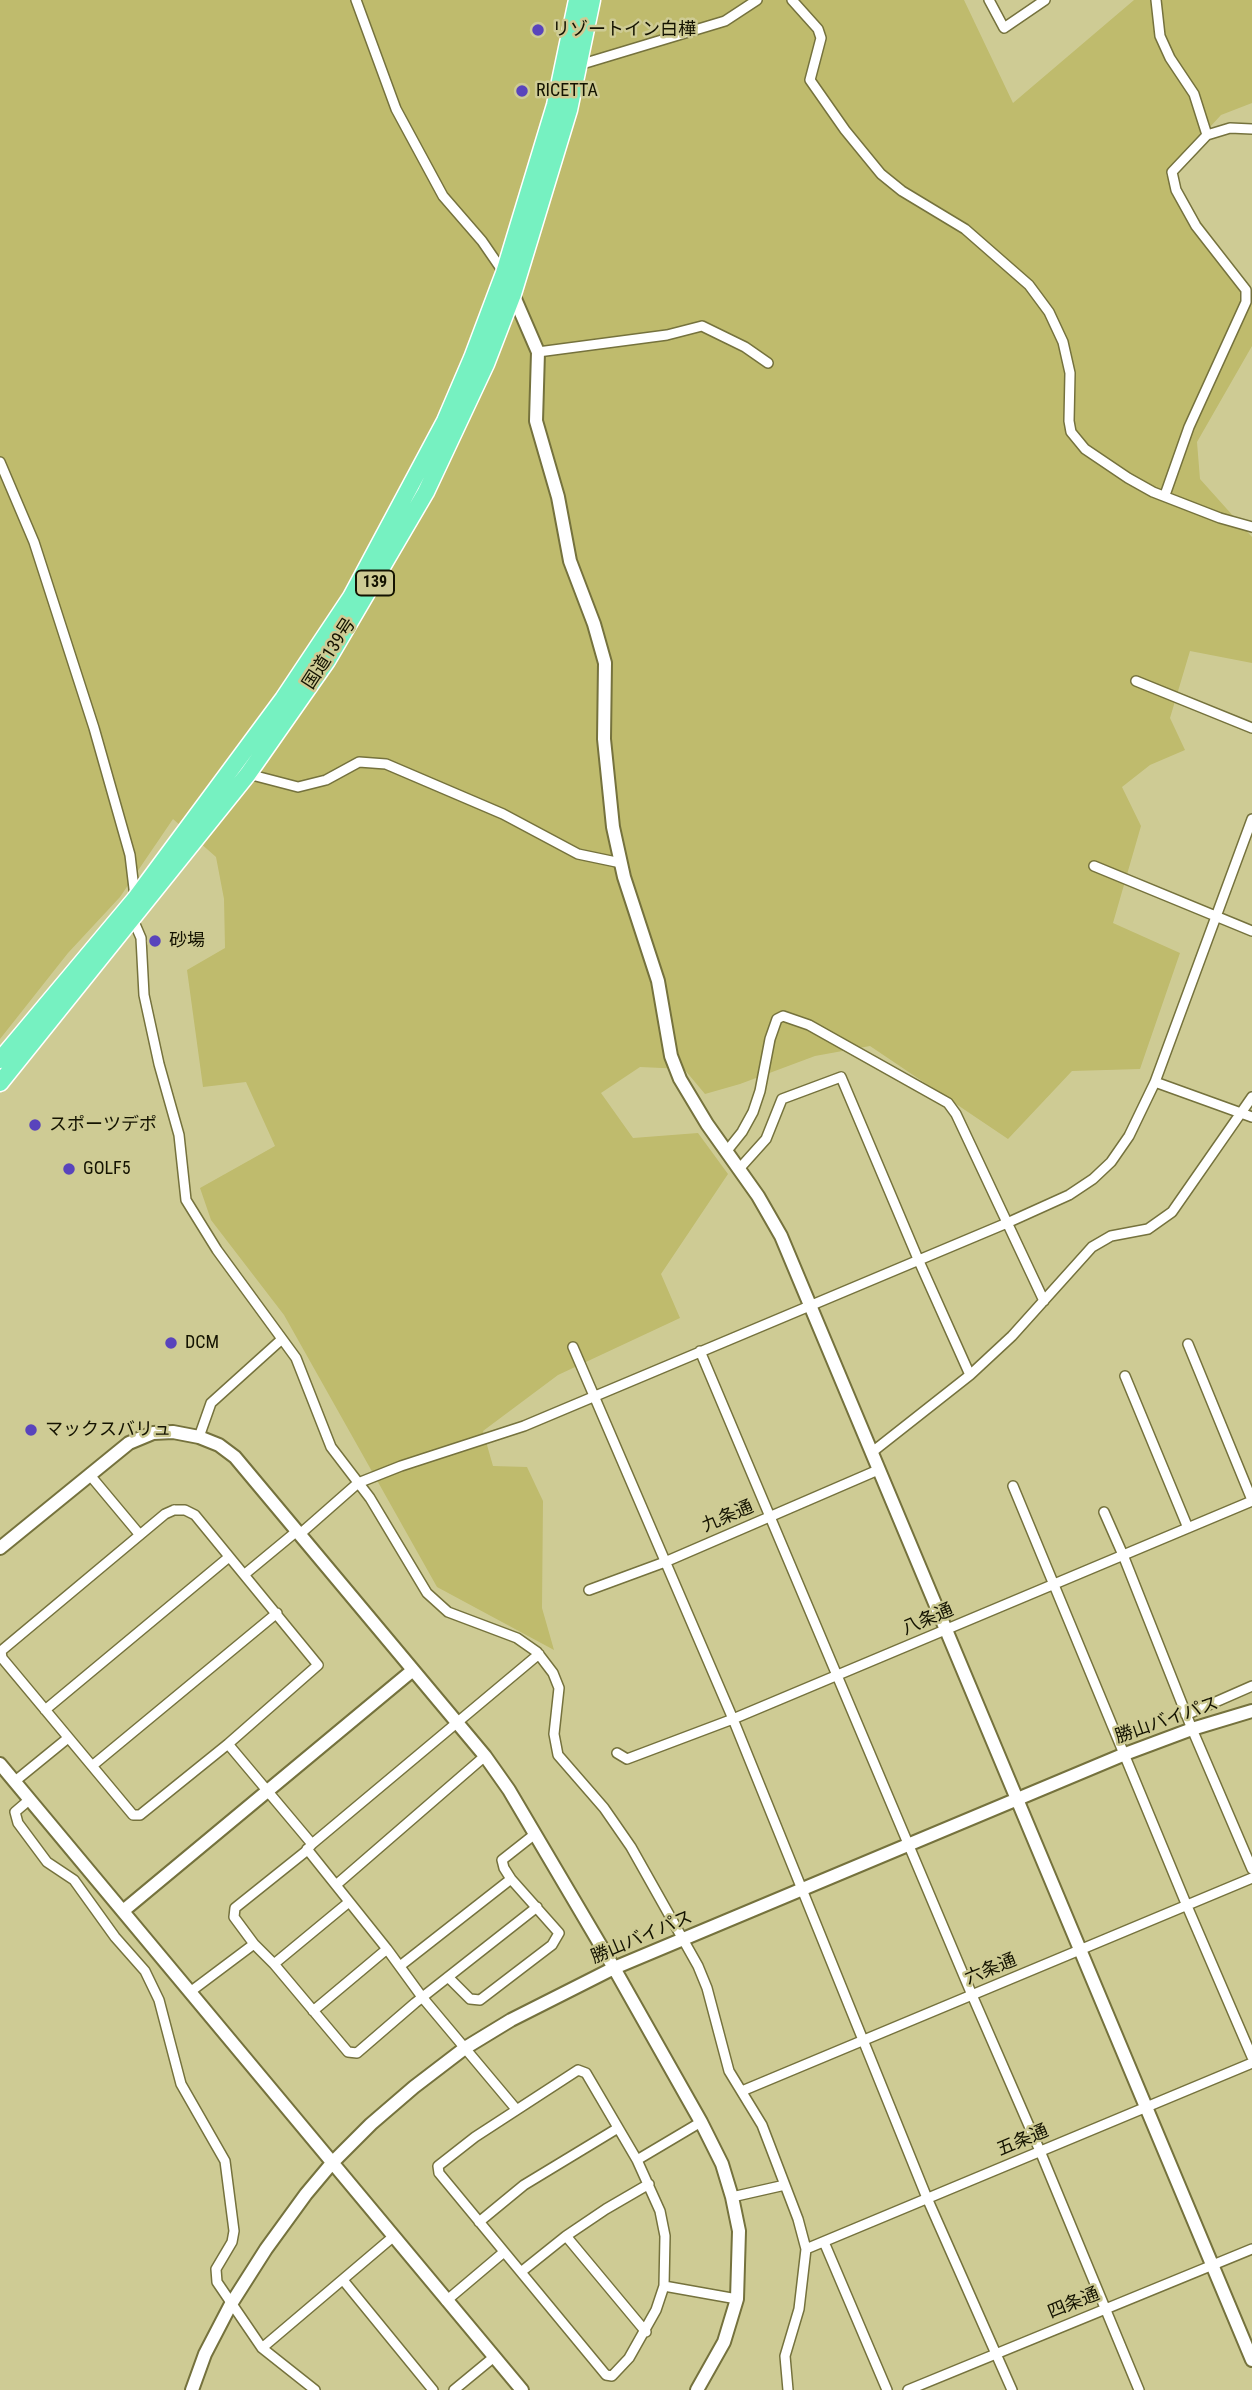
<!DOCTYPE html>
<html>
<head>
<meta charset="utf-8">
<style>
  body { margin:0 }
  canvas { display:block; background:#cecb94 }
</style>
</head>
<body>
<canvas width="1252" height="2390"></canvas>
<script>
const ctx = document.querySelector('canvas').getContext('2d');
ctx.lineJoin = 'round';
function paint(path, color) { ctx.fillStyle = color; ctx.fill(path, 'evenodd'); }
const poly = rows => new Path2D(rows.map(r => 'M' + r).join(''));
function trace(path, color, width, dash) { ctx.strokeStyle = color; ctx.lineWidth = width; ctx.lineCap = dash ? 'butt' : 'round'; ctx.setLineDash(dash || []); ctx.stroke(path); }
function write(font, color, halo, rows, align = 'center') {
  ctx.font = font + ' "Roboto Condensed","Noto Sans JP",sans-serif'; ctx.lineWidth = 5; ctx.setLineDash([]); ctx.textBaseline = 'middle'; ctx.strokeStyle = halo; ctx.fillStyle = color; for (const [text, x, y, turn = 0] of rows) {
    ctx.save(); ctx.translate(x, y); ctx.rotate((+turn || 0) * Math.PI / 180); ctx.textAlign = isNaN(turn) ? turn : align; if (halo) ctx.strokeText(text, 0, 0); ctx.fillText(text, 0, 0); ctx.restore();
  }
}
paint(poly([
  [0,0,964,0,1013,103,1134,0,1252,0,1252,103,1221,115,1166,175,1252,291,1252,346,1197,442,1200,479,1252,537,1252,663,1190,651,1170,718,1185,750,1150,765,1122,787,1141,826,1113,923,1180,953,1140,1069,1072,1071,1008,1139,870,1046,815,1056,740,1084,705,1094,684,1069,640,1067,601,1093,633,1138,698,1133,728,1174,661,1274,680,1318,558,1375,483,1431,493,1466,527,1467,543,1501,542,1608,554,1650,437,1587,284,1315,211,1220,200,1188,275,1146,246,1082,203,1087,187,970,225,948,224,899,216,857,173,819,120,897,68,953,0,1039]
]), '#bfbb6d');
const street = poly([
  [356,0,396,109,443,196,482,241,504,273],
  [792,0,818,29,821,38,810,80,845,130,881,174,902,191,965,229,1029,285,1049,312,1063,342,1070,373,1069,421,1071,432,1085,449,1128,478,1153,492,1220,518,1252,527],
  [989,0,1004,28,1045,0],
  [1156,0,1160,36,1170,58,1194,94,1207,135,1230,128,1252,129],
  [579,65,725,21,757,0],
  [538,352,667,335,702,326,745,347,768,363],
  [0,462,34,542,94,728,130,855,135,897],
  [1165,495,1189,427,1246,302,1246,290,1196,226,1176,190,1172,172,1207,135],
  [1136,681,1252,728],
  [248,774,298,787,326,780,359,762,386,764,503,814,578,854,621,863],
  [1252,819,1155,1082,1252,1117],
  [1094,866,1252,931],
  [132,917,141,938,144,995,159,1064,179,1135,186,1200,217,1250,296,1358,331,1447,370,1498,427,1593,448,1612,517,1638,537,1652,553,1673,559,1688,554,1734,558,1755,604,1808,631,1847,698,1966,707,1988,729,2071,762,2125,798,2219,806,2249,799,2309,785,2356,788,2390],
  [726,1152,742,1132,753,1112,760,1091,770,1039,777,1019,783,1016,809,1025,948,1103,956,1114,1044,1301],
  [739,1169,766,1139,782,1099,841,1077,918,1259,970,1375],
  [1188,1344,1252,1500],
  [573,1347,733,1719,927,2198,1012,2390],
  [700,1351,972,1995,1040,2151,1139,2390],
  [1125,1376,1188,1528],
  [199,1437,211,1403,282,1339],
  [871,1453,970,1375,1012,1336,1092,1247,1111,1236,1148,1229,1172,1212,1252,1097],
  [89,1474,140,1535],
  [1013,1486,1187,1906,1252,2057],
  [174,1510,185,1510,195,1515,318,1665,228,1744,140,1815,133,1815,2,1658,1,1651,165,1514,174,1510],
  [1104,1512,1123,1555,1192,1729,1252,1869],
  [300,1534,358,1483,401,1466,524,1426,1007,1223,1069,1195,1093,1179,1111,1162,1129,1136,1155,1082],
  [245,1574,297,1531],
  [589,1590,665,1562,878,1470],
  [45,1710,229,1557],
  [1186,1715,1252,1686],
  [228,1744,312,1844],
  [617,1753,627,1759,733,1719,1252,1501],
  [92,1766,277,1613],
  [14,1782,68,1738],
  [29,1800,15,1812,18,1823,47,1862,74,1880,115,1937,145,1971,159,2000,181,2084,225,2161,234,2231,232,2242,216,2269,217,2282,262,2348,315,2390],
  [307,1849,387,1949,422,1997,516,2109],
  [336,1885,485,1756],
  [537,1907,415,2003,357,2053,348,2052,274,1964,254,1944,234,1917,235,1908,305,1852,312,1844,539,1654],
  [274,1964,349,1902],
  [400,1966,511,1879],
  [448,1977,470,1999,480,2000,552,1945,559,1933,511,1879,504,1868,502,1860,535,1834],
  [190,1992,254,1944],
  [313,2011,387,1949],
  [578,2070,586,2073,637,2160,660,2211,665,2236,664,2286,656,2310,629,2358,612,2376,606,2375,439,2173,438,2166,475,2137,578,2070],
  [742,2091,1252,1878],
  [637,2160,701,2122],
  [732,2197,785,2185],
  [479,2222,524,2185,618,2128],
  [566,2236,646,2332],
  [824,2242,887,2390],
  [806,2249,1252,2063],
  [521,2272,566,2236,606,2209,649,2184],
  [343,2280,433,2390],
  [664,2286,737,2299],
  [446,2301,504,2252],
  [262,2348,394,2236],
  [454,2390,494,2357],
  [908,2390,1252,2249]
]);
const secondary = poly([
  [512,292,538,352,536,421,558,497,570,561,594,624,605,663,604,739,613,827,624,877,658,981,671,1056,680,1079,707,1124,758,1196,781,1236,1252,2360],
  [0,1548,129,1443,153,1433,173,1432,199,1437,219,1445,235,1457,485,1756,509,1790,614,1968,701,2122,722,2164,732,2197,739,2231,737,2299,724,2342,697,2390],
  [0,1764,522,2390],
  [123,1911,413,1670],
  [192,2390,205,2354,231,2304,266,2249,306,2194,332,2163,371,2124,414,2087,465,2048,511,2020,614,1968,1125,1754,1192,1729,1252,1711]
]);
const highway = poly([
  [0,1060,135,899,283,699,351,597,445,421,472,358,504,273,555,105,577,0],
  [0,1083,248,774,327,661,426,492,486,364,513,294,569,110,592,0]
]);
trace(street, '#75723d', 12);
trace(secondary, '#75723d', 16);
trace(highway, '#fff', 19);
trace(street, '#fff', 9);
trace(secondary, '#fff', 12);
trace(highway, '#76f1c1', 16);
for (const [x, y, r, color] of [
  [538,30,7,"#5944bc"],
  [522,91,7,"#5944bc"],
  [155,941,7,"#5944bc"],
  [35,1125,7,"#5944bc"],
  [69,1169,7,"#5944bc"],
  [171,1343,7,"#5944bc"],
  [31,1430,7,"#5944bc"]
]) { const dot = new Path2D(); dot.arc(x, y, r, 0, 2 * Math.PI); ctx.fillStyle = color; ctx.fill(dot); trace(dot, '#cecb94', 2.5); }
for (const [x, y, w] of [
  [375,583,38]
]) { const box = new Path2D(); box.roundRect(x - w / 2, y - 12.5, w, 25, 5); ctx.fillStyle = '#cecb94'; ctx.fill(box); trace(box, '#141301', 2); }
write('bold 16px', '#141301', null, [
  ["139",375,583]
]);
write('18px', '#141301', '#cecb94', [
  ["リゾートイン白樺",552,30],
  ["RICETTA",536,91],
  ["砂場",169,941],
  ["スポーツデポ",49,1125],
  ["GOLF5",83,1169],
  ["DCM",185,1343],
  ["マックスバリュ",45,1430]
], 'left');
write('18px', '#141301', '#cecb94', [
  ["国道139号",330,654,-57],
  ["九条通",728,1517,-23],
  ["八条通",928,1620,-23],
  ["勝山バイパス",1167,1721,-19],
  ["勝山バイパス",642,1938,-23],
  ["六条通",991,1970,-22],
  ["五条通",1023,2141,-23],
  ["四条通",1074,2304,-22]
]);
</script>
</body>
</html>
